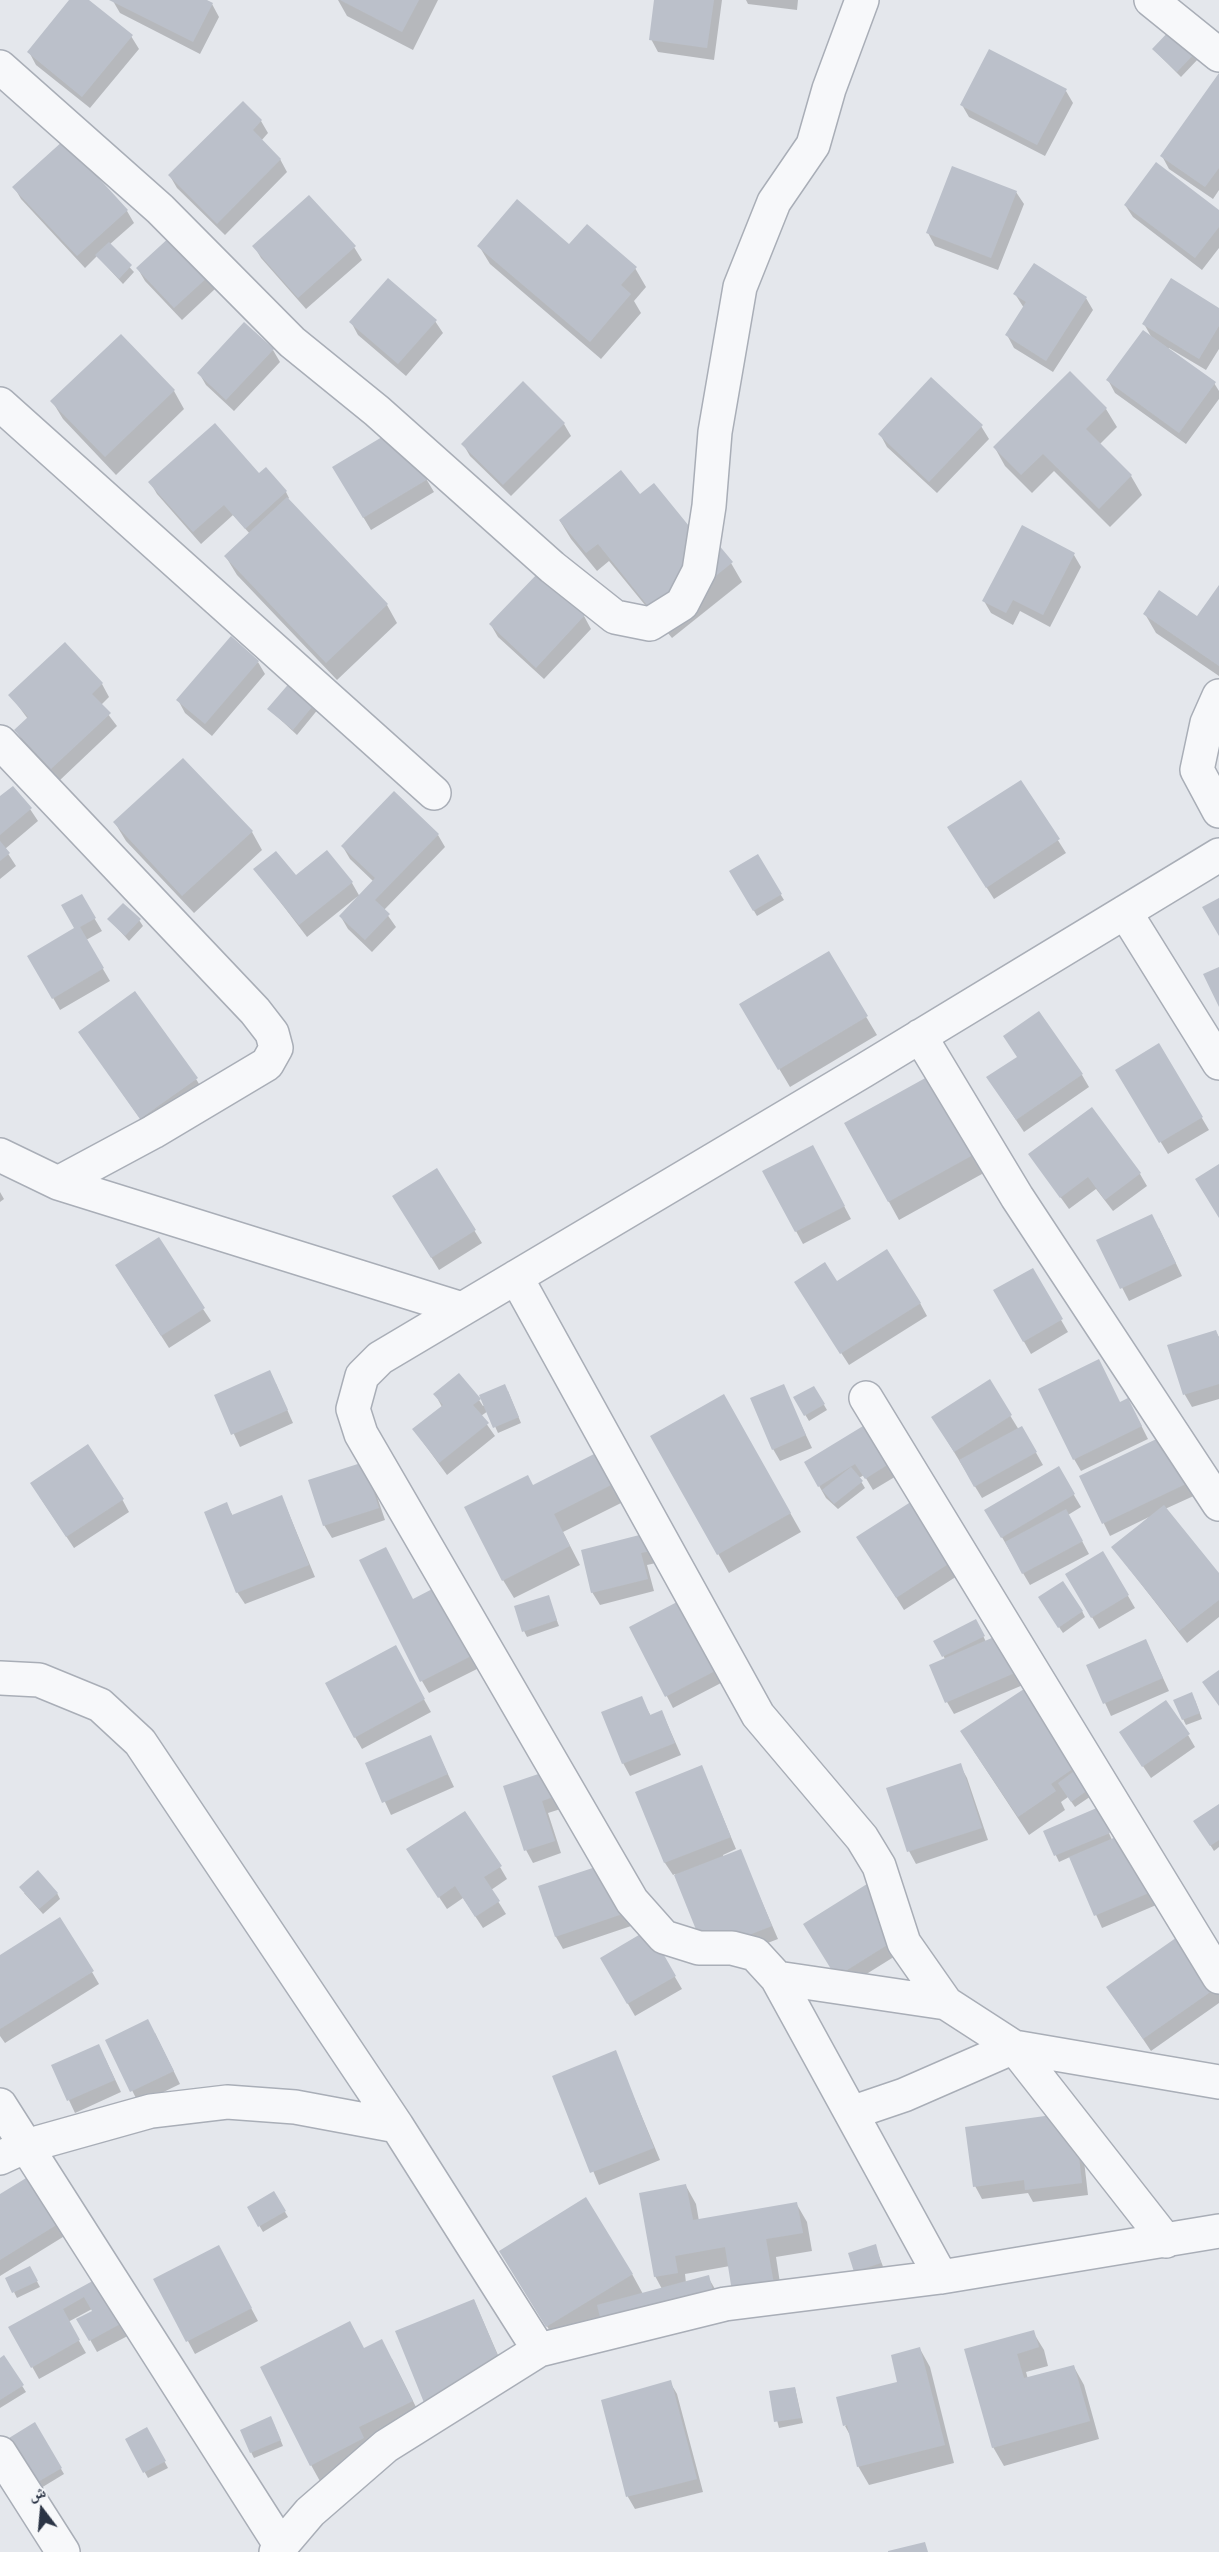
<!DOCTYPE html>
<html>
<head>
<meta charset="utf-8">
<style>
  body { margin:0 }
  #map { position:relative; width:1219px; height:2552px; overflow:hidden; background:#e4e7ec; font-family:Lato,"Noto Naskh Arabic",sans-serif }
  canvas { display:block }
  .north { position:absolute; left:12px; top:2480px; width:60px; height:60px; -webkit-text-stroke:4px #f4f6f9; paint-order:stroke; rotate:344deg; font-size:16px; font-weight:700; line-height:24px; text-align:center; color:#2b3445 }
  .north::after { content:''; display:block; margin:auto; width:21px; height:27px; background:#2b3445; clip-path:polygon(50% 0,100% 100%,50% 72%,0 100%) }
</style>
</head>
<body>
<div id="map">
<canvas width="1219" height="2552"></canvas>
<div class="north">ش</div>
</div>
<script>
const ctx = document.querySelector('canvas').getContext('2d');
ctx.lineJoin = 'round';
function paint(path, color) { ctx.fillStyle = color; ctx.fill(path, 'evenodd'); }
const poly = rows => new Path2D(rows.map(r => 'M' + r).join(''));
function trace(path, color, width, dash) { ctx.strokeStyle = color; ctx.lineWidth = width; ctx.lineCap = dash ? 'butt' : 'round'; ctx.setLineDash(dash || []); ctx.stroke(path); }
paint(poly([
  [71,0,87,0,131,36,139,49,90,108,36,65,29,52],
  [203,0,212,4,219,17,200,54,120,13,113,1],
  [338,0,438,0,413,50,347,16],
  [656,0,722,0,714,60,658,52,651,39],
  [746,0,798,0,797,10,748,4],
  [1154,50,1195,52,1199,58,1181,77],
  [1219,76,1219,190,1213,199,1169,169,1162,156],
  [1066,91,1073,103,1045,156,969,117,962,105],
  [243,104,261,121,268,133,261,141,280,159,287,172,225,235,177,188,170,176],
  [14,187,127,211,134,223,109,245,134,272,123,284,97,256,85,268,21,199],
  [1016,192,1024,204,998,270,935,246,928,233],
  [1125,205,1219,212,1219,248,1202,270,1133,217],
  [172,237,216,288,182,320,145,281,138,269],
  [254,246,354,247,362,260,306,309,261,258],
  [479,246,570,246,635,268,646,287,634,301,641,313,601,359,490,264],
  [1015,294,1086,298,1093,310,1053,372,1014,348,1007,335,1024,308],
  [1219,310,1219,349,1206,370,1169,348,1168,350,1214,383,1219,391,1219,399,1186,444,1115,393,1108,380,1152,338,1144,324],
  [435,321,443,333,406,376,358,335,351,322],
  [273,350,280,362,234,411,206,385,199,373],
  [1070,373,1106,409,1117,427,1099,445,1131,476,1142,495,1110,527,1054,471,1032,493,1005,466,995,448],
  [174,391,184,409,116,475,63,419,52,401],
  [564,424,571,436,511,496,470,456,463,444],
  [981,426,989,439,937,493,887,447,880,434],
  [397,430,434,492,371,530,341,480],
  [259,475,286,492,289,498,287,500,387,605,397,623,337,680,237,575,226,557,250,534,233,515,201,544,157,494,150,482],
  [640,496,689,528,731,563,742,582,672,638,609,561,597,571,571,539,560,521],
  [1023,527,1074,555,1081,567,1050,627,1020,611,1013,625,991,613,984,601],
  [539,574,584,616,591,629,544,679,498,637,491,625],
  [1219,588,1219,676,1156,633,1145,614,1198,618],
  [64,644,102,684,109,697,101,705,117,726,59,781,23,742,16,730,28,719,10,695],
  [258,662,265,674,212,736,185,713,178,700],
  [292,682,319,708,297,735,269,709],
  [1021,782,1066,853,994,899,956,840],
  [0,798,30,809,38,821,5,849,16,866,0,879],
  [115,823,252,832,262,850,194,913,126,841],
  [438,835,445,847,384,910,396,927,372,952,348,929,341,917,358,896,307,937,255,869,295,877,352,883,360,897,374,882,350,859,343,847],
  [757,856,784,900,757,916,731,872],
  [81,896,102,931,86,940,110,981,60,1010,29,956,76,929],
  [109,919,139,920,143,926,129,941],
  [828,953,877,1035,790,1087,741,1005],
  [80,1032,196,1079,207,1097,152,1136],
  [1159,1046,1209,1130,1168,1154,1117,1070],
  [1018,1058,1082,1075,1089,1087,1024,1132,996,1090],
  [937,1074,991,1169,899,1220,846,1124],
  [1030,1155,1140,1174,1147,1186,1113,1211,1096,1189,1069,1209],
  [819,1159,851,1219,803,1244,764,1172],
  [437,1170,482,1243,439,1270,401,1208],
  [0,1192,4,1199,0,1202],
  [1159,1228,1182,1276,1129,1301,1098,1241],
  [1032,1270,1068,1332,1031,1354,995,1291],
  [124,1278,203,1309,211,1321,169,1348],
  [837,1283,920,1303,927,1316,849,1365,803,1294],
  [1216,1332,1219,1337,1219,1399,1192,1407,1185,1395,1169,1346],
  [989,1381,1019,1430,1022,1428,1043,1465,982,1498,940,1429],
  [276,1384,293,1423,240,1447,216,1396],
  [783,1386,812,1448,780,1461,773,1449],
  [814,1388,827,1410,809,1421,795,1398],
  [508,1391,521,1423,498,1433,488,1411,481,1416,495,1436,447,1475,414,1430,442,1407,435,1394,479,1400,483,1406],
  [724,1396,801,1532,729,1573,652,1437],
  [1120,1404,1135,1413,1148,1439,1081,1471,1074,1459],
  [868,1425,898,1475,873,1490,864,1475,859,1478,865,1488,838,1509,826,1498,806,1463],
  [1168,1435,1198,1494,1165,1509,1219,1576,1219,1617,1187,1643,1113,1548,1149,1517,1110,1536,1081,1477],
  [597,1454,623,1502,563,1532,580,1565,514,1598,503,1580,533,1487],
  [1058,1468,1081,1507,1068,1515,1089,1554,1030,1585,986,1510],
  [370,1476,385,1520,332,1538,324,1525],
  [39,1496,122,1499,129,1512,74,1548],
  [282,1497,315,1577,245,1604,237,1592,226,1504,233,1516],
  [920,1498,965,1571,904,1610,866,1550],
  [654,1533,665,1561,647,1565,654,1591,600,1605,592,1592],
  [1103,1553,1135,1608,1099,1629,1067,1575],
  [440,1587,481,1667,429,1693,422,1681,413,1601],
  [548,1597,559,1626,527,1637,524,1631],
  [1043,1603,1082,1611,1085,1617,1063,1633],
  [631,1627,744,1671,673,1708],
  [979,1627,986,1642,1000,1636,1023,1685,954,1714,947,1702,945,1659,936,1641],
  [1146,1641,1169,1691,1111,1716,1088,1666],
  [402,1660,431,1712,362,1749,355,1737],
  [1030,1687,1059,1748,1075,1772,1097,1792,1075,1807,1068,1797,1061,1802,1065,1810,1029,1835,973,1750],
  [641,1698,651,1716,662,1712,681,1755,630,1776,623,1763],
  [1195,1700,1202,1719,1186,1725,1183,1719],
  [1188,1735,1195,1747,1151,1778,1128,1744],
  [430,1736,454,1787,391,1815,367,1763],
  [960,1765,967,1778,988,1840,916,1864,909,1851],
  [702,1767,736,1849,723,1855,724,1858,740,1851,778,1939,713,1964,675,1874,673,1875,665,1863,637,1793],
  [555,1770,570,1806,548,1813,561,1853,533,1863,526,1850,504,1787],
  [1219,1805,1219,1847,1214,1851,1195,1821],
  [1101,1815,1112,1840,1161,1903,1102,1928,1070,1857,1059,1862,1045,1832],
  [415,1861,500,1867,507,1879,491,1890,506,1914,483,1928,463,1898,447,1909],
  [619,1861,643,1922,563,1949,556,1937,540,1887],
  [24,1893,57,1893,60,1899,43,1914],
  [914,1927,921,1940,844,1988,812,1937],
  [648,1931,682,1989,635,2016,602,1959],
  [0,1957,92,1972,99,1984,5,2043,0,2036],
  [1219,1972,1219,2003,1151,2051,1108,1987],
  [155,2033,180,2084,139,2104,107,2041],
  [615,2052,660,2160,599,2185,554,2077],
  [105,2058,121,2092,75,2113,53,2066],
  [1080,2126,1088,2195,1033,2202,1028,2193,982,2199,975,2186],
  [36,2174,71,2232,0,2276,0,2196],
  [686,2186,696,2204,699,2221,796,2203,807,2222,812,2251,776,2257,784,2309,730,2266,685,2274,686,2283,708,2277,715,2289,722,2316,558,2344,512,2270,632,2274,643,2294,662,2289,655,2276],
  [274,2193,288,2217,263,2232,249,2208],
  [875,2246,884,2269,858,2277,850,2254],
  [225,2259,258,2321,195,2354,155,2280],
  [110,2273,141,2329,97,2352,79,2320,94,2312,92,2309,68,2322,86,2353,39,2379,10,2327],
  [33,2274,40,2287,17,2298,14,2292],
  [474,2300,511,2385,434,2416],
  [1033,2332,1044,2350,1048,2366,1026,2372,1028,2379,1074,2367,1084,2385,1099,2439,1004,2466,993,2447,966,2351],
  [920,2349,930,2367,954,2463,869,2485,858,2466,851,2437,845,2426,899,2383],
  [364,2350,392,2359,422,2419,321,2483,311,2465],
  [4,2357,26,2392,0,2408,0,2360],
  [670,2382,677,2394,703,2492,635,2509,628,2497,602,2401],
  [795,2388,803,2423,779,2428,770,2393],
  [35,2424,64,2474,41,2488,11,2438],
  [274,2424,283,2446,254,2458,251,2452],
  [147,2429,168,2468,148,2478,127,2440]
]), '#0003');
paint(poly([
  [69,0,89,0,133,35,82,97,27,52],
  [109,0,207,0,213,3,193,42],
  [340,0,419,0,402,32],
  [654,0,714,0,707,48,649,40],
  [1172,28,1197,51,1177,72,1152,49],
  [989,49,1067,89,1037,145,960,105],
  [1219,73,1219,168,1205,187,1160,156],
  [243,101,262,120,253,130,281,159,217,224,168,175],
  [64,140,128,210,77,256,12,187],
  [1156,162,1219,210,1219,227,1195,258,1124,205],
  [952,166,1017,191,991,258,926,233],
  [309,195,356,246,298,298,252,246],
  [517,199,569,244,587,224,637,267,621,285,631,294,590,342,477,246],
  [172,235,210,275,174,308,136,268],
  [109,242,132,265,119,279,95,255],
  [1034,263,1087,297,1046,361,1005,335,1026,302,1013,294],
  [388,278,437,320,398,364,349,322],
  [1171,278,1219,308,1219,326,1199,359,1142,324],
  [244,322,274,349,226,400,197,373],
  [1143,330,1216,382,1179,433,1106,380],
  [121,334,175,390,105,457,50,401],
  [1070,371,1107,408,1086,429,1132,475,1099,509,1043,454,1021,475,993,447],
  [931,377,983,425,929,482,878,434],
  [523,381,565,423,503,485,461,444],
  [215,423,259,473,266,467,287,491,245,529,224,505,193,532,148,482],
  [397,428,428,479,363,518,332,467],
  [621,470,640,494,654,483,689,526,697,519,733,562,660,621,598,544,586,553,559,520],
  [287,497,388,604,326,663,224,556],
  [1022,525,1075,553,1043,615,1013,600,1006,613,982,601],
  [539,572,585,615,536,668,489,624],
  [1219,585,1219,666,1143,614,1159,590,1197,616],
  [231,636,259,661,205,724,176,700],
  [65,642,103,683,92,694,111,713,51,769,14,730,28,717,8,695],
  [292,680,317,701,293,730,267,709],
  [183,758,253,831,182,896,113,822],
  [1021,780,1060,839,986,888,947,827],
  [13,786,32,808,0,835,0,796],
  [394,791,439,834,375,900,390,914,365,940,339,916,375,878,341,846],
  [0,841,10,853,0,861],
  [327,850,353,882,299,925,253,869,276,851,296,875],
  [758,854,782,894,753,911,729,871],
  [82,894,96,918,80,927,104,968,52,999,27,956,74,928,61,905],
  [1219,898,1219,936,1202,907],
  [123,903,141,919,125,936,107,919],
  [829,951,868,1016,778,1070,739,1004],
  [1219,967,1219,1007,1203,974],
  [135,991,198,1078,140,1119,78,1032],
  [1039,1011,1083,1074,1016,1120,986,1077,1017,1057,1003,1036],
  [1159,1043,1203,1117,1159,1143,1115,1070],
  [938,1071,982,1150,888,1202,844,1123],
  [1092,1107,1141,1173,1105,1200,1088,1177,1060,1198,1028,1154],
  [813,1145,845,1206,795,1232,762,1171],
  [1219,1164,1219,1218,1195,1179],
  [437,1168,476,1230,431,1258,392,1196],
  [1152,1214,1176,1263,1120,1289,1096,1240],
  [159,1237,205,1308,161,1336,115,1265],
  [887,1249,921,1303,840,1354,794,1282,825,1262,837,1281],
  [1033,1268,1063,1319,1023,1342,993,1290],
  [1216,1330,1219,1338,1219,1384,1183,1395,1167,1345],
  [1099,1359,1120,1402,1128,1398,1142,1426,1073,1460,1038,1389],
  [270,1370,288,1410,231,1435,214,1395],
  [459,1373,481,1399,473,1405,489,1423,439,1463,412,1429,443,1405,433,1394],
  [990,1379,1012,1415,954,1452,931,1417],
  [505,1384,519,1417,493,1428,479,1395],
  [784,1384,806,1435,772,1450,750,1398],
  [814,1386,825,1404,804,1416,793,1397],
  [724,1394,791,1513,717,1555,650,1436],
  [868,1423,892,1462,865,1479,855,1464,818,1487,804,1462],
  [1022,1426,1037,1452,974,1487,959,1460],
  [1169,1433,1192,1481,1102,1524,1079,1476],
  [88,1444,124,1499,66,1537,30,1483],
  [598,1452,613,1484,554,1514,570,1546,502,1581,464,1507,528,1475,533,1485],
  [364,1462,379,1508,323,1526,308,1480],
  [1059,1466,1075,1494,1001,1538,984,1510],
  [851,1467,863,1481,834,1504,822,1490],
  [282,1495,309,1565,236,1593,204,1512,227,1502,232,1515],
  [920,1496,959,1557,896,1598,856,1537],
  [1164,1505,1219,1573,1219,1600,1179,1631,1111,1547],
  [1066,1509,1083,1541,1022,1574,1005,1542],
  [655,1531,659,1549,641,1553,648,1579,591,1593,581,1550],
  [386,1547,413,1599,440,1585,475,1654,420,1682,359,1560],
  [1103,1551,1129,1595,1091,1618,1065,1574],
  [1063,1581,1083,1611,1058,1628,1038,1597],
  [702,1589,738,1659,665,1697,629,1627],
  [549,1595,557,1620,522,1632,514,1606],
  [976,1619,985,1636,942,1657,933,1641],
  [1001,1634,1017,1672,945,1703,929,1665],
  [1146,1639,1163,1678,1103,1704,1086,1665],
  [396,1645,425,1699,354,1738,325,1683],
  [1219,1670,1219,1706,1202,1682],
  [1030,1685,1057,1724,1049,1730,1074,1768,1051,1784,1056,1791,1018,1817,960,1731],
  [1192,1692,1200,1713,1182,1720,1173,1700],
  [642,1696,650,1715,662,1710,675,1743,622,1764,601,1712],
  [1166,1700,1190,1734,1142,1767,1119,1732],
  [431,1735,448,1774,382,1803,365,1763],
  [961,1763,982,1828,907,1852,886,1788],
  [702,1765,731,1837,664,1863,635,1792],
  [1081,1766,1095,1785,1071,1802,1058,1783],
  [556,1768,564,1793,542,1801,555,1841,524,1851,503,1786],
  [1219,1804,1219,1840,1210,1846,1193,1821],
  [1099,1807,1110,1833,1054,1856,1043,1831],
  [465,1811,502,1866,484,1877,500,1901,475,1917,455,1886,438,1898,406,1849],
  [1130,1831,1156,1890,1094,1916,1069,1857],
  [741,1849,772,1926,705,1952,674,1875],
  [620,1859,637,1909,555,1937,538,1886],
  [38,1870,58,1893,39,1909,19,1887],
  [883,1874,916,1927,836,1977,803,1924],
  [60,1917,94,1971,0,2029,0,1955],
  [1190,1928,1219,1986,1143,2039,1106,1987],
  [649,1929,676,1976,627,2004,600,1958],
  [148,2019,174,2071,130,2092,105,2040],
  [99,2044,115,2080,67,2101,51,2065],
  [616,2050,654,2148,590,2173,552,2076],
  [1074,2112,1082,2183,1025,2190,1024,2180,973,2187,965,2127],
  [36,2172,66,2219,0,2260,0,2194],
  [686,2184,693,2220,797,2202,803,2233,766,2239,775,2290,733,2298,725,2247,675,2256,678,2273,654,2277,639,2193],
  [274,2191,286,2211,258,2227,247,2207],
  [586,2197,633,2274,546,2327,499,2251],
  [876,2244,881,2263,854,2272,848,2253],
  [219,2245,252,2308,186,2342,153,2279],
  [30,2266,38,2281,12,2293,5,2278],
  [111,2271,135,2316,89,2341,76,2319,92,2311,84,2297,63,2309,80,2340,31,2368,8,2327],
  [709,2275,716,2304,604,2333,597,2305],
  [474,2299,505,2373,425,2405,395,2331],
  [350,2321,364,2348,382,2339,413,2401,359,2427,364,2438,310,2466,260,2367],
  [1034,2330,1039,2347,1017,2354,1024,2378,1074,2365,1090,2421,992,2448,964,2349],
  [920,2347,945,2445,857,2467,847,2425,843,2426,836,2397,897,2382,891,2355],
  [4,2355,24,2385,0,2400,0,2358],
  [671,2380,697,2479,626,2497,601,2400],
  [795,2387,801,2418,774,2422,769,2391],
  [271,2416,281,2440,250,2453,240,2430],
  [35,2422,62,2468,36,2483,9,2438],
  [147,2427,166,2461,143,2473,125,2439],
  [925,2542,928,2552,888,2552,888,2551]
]), '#bbc0ca');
const minor = poly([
  [1151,0,1219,55],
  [0,67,160,209,292,342,377,411,552,567,615,617,650,624,682,604,699,571,709,506,715,432,740,287,774,202,813,145,829,89,862,0],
  [0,404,434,793],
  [1219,696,1207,723,1197,770,1219,811],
  [0,742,255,1011,272,1033,276,1048,267,1064,153,1132,58,1183],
  [1125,912,1219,1063],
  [920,1036,1017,1197,1219,1504],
  [0,1155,58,1183,462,1309],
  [516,1277,758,1715,862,1838,879,1866,904,1943,946,2003,1014,2047,1166,2241],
  [866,1398,1219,1977],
  [0,1678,39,1680,100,1705,140,1742,397,2126],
  [777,1978,946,2003],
  [0,2105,281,2546],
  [851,2113,904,2095,1014,2047,1219,2082],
  [0,2158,26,2146,151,2111,227,2102,295,2107,397,2126,539,2350],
  [941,2277,777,1978,755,1954,732,1948,699,1948,664,1937,632,1901,361,1434,353,1409,362,1376,380,1358,863,1071,1219,855],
  [0,2453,63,2552],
  [276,2552,310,2512,386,2446,539,2350,725,2304,941,2277,1219,2231]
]);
trace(minor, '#a9aeb7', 36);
trace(minor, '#f7f8fa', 33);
</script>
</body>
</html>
